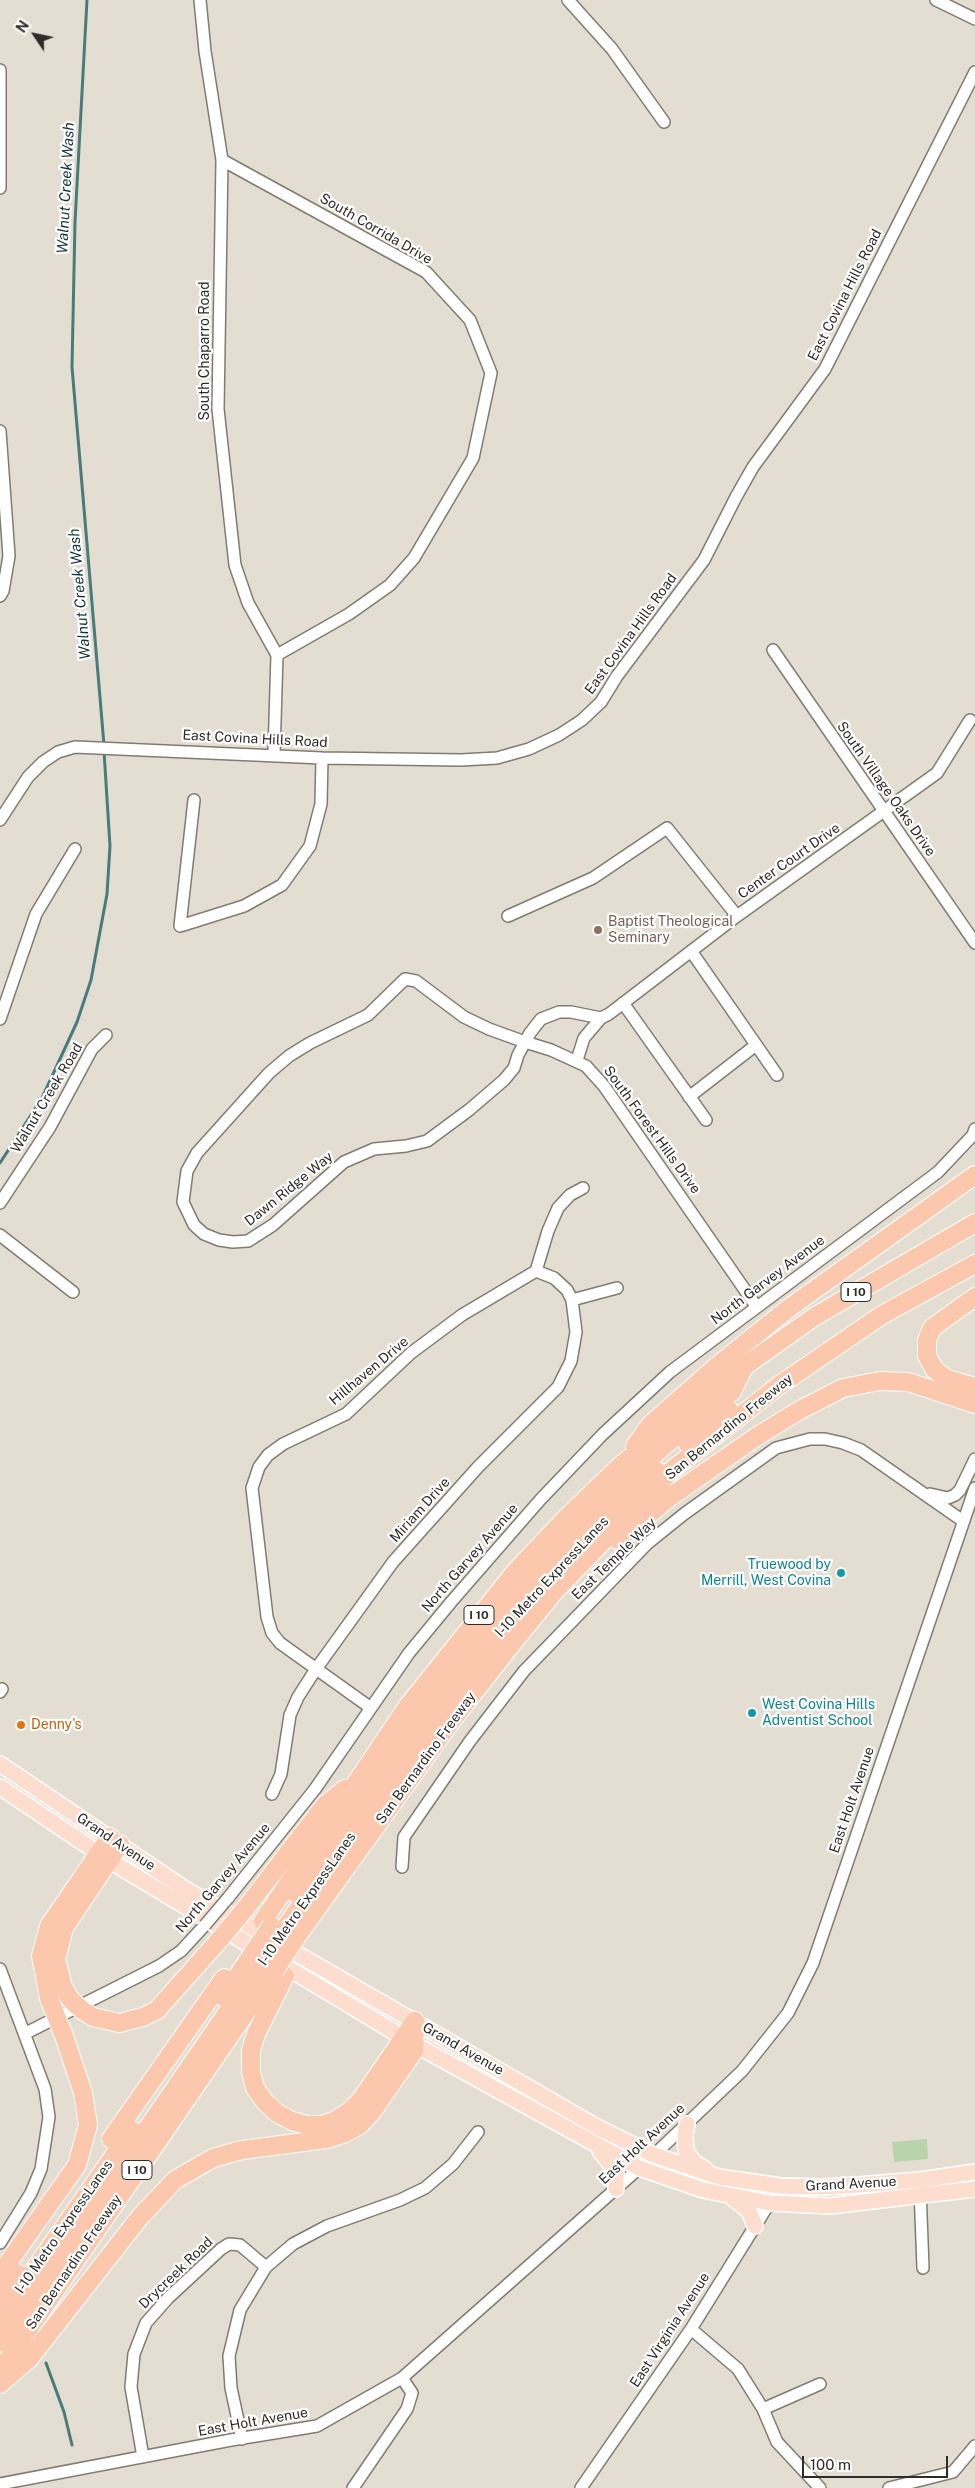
<!DOCTYPE html>
<html>
<head>
<meta charset="utf-8">
<style>
  body { margin:0 }
  #map { position:relative; width:975px; height:2488px; overflow:hidden; background:#e4ded2; font-family:"Public Sans",sans-serif }
  canvas { display:block }
  .north { position:absolute; left:10px; top:10px; width:50px; height:50px; -webkit-text-stroke:4px #fff; paint-order:stroke; rotate:304deg; font-size:14px; font-weight:700; line-height:20px; text-align:center; color:#2e2c28 }
  .north::after { content:''; display:block; margin:auto; width:18px; height:22px; background:#2e2c28; clip-path:polygon(50% 0,100% 100%,50% 72%,0 100%) }
  .scale { position:absolute; left:802px; top:2456px; width:146px; height:22px; box-sizing:border-box; border:2px solid #2e2c28; border-top:0; padding-left:6px; font-size:15px; line-height:18px; white-space:nowrap; color:#2e2c28; -webkit-text-stroke:4px #fff; paint-order:stroke }
</style>
</head>
<body>
<div id="map">
<canvas width="975" height="2488"></canvas>
<div class="north">N</div>
<div class="scale">100 m</div>
</div>
<script>
const ctx = document.querySelector('canvas').getContext('2d');
ctx.lineJoin = 'round';
function paint(path, color) { ctx.fillStyle = color; ctx.fill(path, 'evenodd'); }
const poly = rows => new Path2D(rows.map(r => 'M' + r).join(''));
function trace(path, color, width, dash) { ctx.strokeStyle = color; ctx.lineWidth = width; ctx.lineCap = dash ? 'butt' : 'round'; ctx.setLineDash(dash || []); ctx.stroke(path); }
function write(font, color, halo, rows, align = 'center') {
  ctx.font = font + ' "Public Sans",sans-serif'; ctx.lineWidth = 4.5; ctx.setLineDash([]); ctx.textBaseline = 'middle'; ctx.strokeStyle = halo; ctx.fillStyle = color; for (const [text, x, y, turn = 0] of rows) {
    ctx.save(); ctx.translate(x, y); ctx.rotate((+turn || 0) * Math.PI / 180); ctx.textAlign = isNaN(turn) ? turn : align; if (halo) ctx.strokeText(text, 0, 0); ctx.fillText(text, 0, 0); ctx.restore();
  }
}
paint(poly([
  [927,2139,928,2159,894,2162,892,2142]
]), '#b9d3ad');
trace(poly([
  [87,0,75,222,72,367,104,745],
  [0,1163,42,1098,77,1022,91,980,107,894,110,846,104,751],
  [46,2363,64,2412,72,2445]
]), '#497b7c', 3);
const minor = poly([
  [200,0,205,51,222,160,218,409,235,565,248,603,277,655,274,754],
  [568,0,612,49,664,122],
  [936,0,975,19],
  [0,70,0,188],
  [222,160,426,272,470,320,491,373,473,458,414,558,390,585,349,614,277,655],
  [0,431,9,556,3,591,0,596],
  [773,650,975,943],
  [194,800,180,926,244,906,282,885,310,846,321,804,322,758],
  [0,820,28,777,43,762,58,752,75,747,322,758,461,760,497,758,529,749,559,735,582,720,601,702,617,676,704,560,736,497,753,467,825,369,975,72],
  [508,916,593,878,667,828,737,916],
  [691,951,777,1075],
  [623,1003,706,1120],
  [0,1019,36,914,75,849],
  [577,1060,584,1038,601,1018],
  [689,1097,756,1045],
  [0,1203,50,1127,92,1049,106,1035],
  [0,1235,73,1292],
  [572,1300,617,1288],
  [756,1306,604,1086,586,1066,551,1050,525,1042,489,1029,464,1017,416,981,405,979,368,1015,310,1043,289,1056,269,1073,197,1153,187,1171,183,1202,194,1225,204,1234,219,1240,233,1242,248,1241,273,1225,344,1162,374,1149,406,1146,427,1141,469,1110,504,1080,514,1068,518,1055,525,1042,530,1033,541,1019,559,1012,571,1012,601,1018,609,1014,737,916,937,773,970,720],
  [930,1494,948,1498,955,1495,960,1490,975,1459],
  [0,1692,2,1689],
  [371,1708,280,1643,272,1633,267,1617,252,1488,259,1467,268,1455,283,1444,346,1414,411,1353,462,1315,536,1271,548,1231,558,1208,570,1195,583,1188],
  [272,1794,281,1774,290,1715,298,1697,316,1669,393,1562,478,1467,558,1387,571,1361,576,1332,572,1300,567,1290,554,1278,536,1271],
  [402,1867,404,1837,470,1741,524,1671,648,1543,684,1514,776,1448,810,1439,825,1439,843,1443,861,1450,963,1521],
  [228,1898,315,1789,409,1653,452,1601,540,1500,603,1434,670,1372,938,1172,973,1135,975,1129],
  [0,1969,45,2089,49,2117,41,2169,31,2193,0,2243],
  [26,2033,159,1966,181,1951,205,1925],
  [920,2188,923,2268],
  [691,2329,738,2369,763,2409,777,2442,820,2488],
  [763,2409,820,2384],
  [242,2439,231,2388,229,2356,240,2310,266,2267,293,2244,327,2226,400,2200,425,2188,453,2164,478,2132],
  [143,2457,131,2387,134,2354,146,2323,168,2298,221,2249,229,2244,240,2245,266,2267],
  [0,2484,231,2440,317,2426,402,2378,654,2155,742,2071,788,2013,813,1963,975,1488],
  [353,2488,407,2409,412,2393,402,2378],
  [581,2488,691,2329,780,2186],
  [889,2488,953,2472,975,2446]
]);
const major = poly([
  [0,1764,185,1889,597,2127,654,2155,719,2177,780,2186,823,2187,858,2185,920,2180,975,2172],
  [0,1787,110,1861,414,2044,639,2168,703,2190,769,2203,830,2206,975,2189],
  [687,2124,685,2136,686,2151,694,2162,705,2169],
  [600,2151,616,2171,616,2189],
  [731,2197,749,2211,755,2226]
]);
const highway = poly([
  [975,1297,932,1328,927,1340,927,1356,935,1370,947,1379,975,1387],
  [687,1443,729,1410],
  [635,1446,650,1425,718,1365,789,1308,975,1175],
  [618,1540,670,1497,756,1437,800,1410,843,1388,880,1381,908,1382,975,1404],
  [295,1893,379,1771,498,1614,560,1545,611,1495,664,1446,732,1392,742,1371],
  [245,1909,325,1805,345,1789],
  [263,1921,407,1707,515,1572,569,1515,621,1465,745,1366,814,1317,975,1223],
  [282,1932,429,1725,495,1639,530,1597,579,1546,657,1471],
  [295,1939,450,1723,511,1645,554,1592,672,1470,778,1386,882,1315,975,1264],
  [285,1976,256,2034,251,2050,251,2072,255,2088,265,2102,277,2113,292,2121,307,2125,321,2125,334,2121,347,2113,360,2101,415,2021],
  [63,1987,56,1959,64,1928,120,1844],
  [223,1997,251,1956],
  [49,1998,41,1956,49,1926,110,1837],
  [119,2023,143,2017,157,2010,221,1938],
  [111,2139,224,1978],
  [0,2274,77,2165,88,2125,83,2093,64,2036],
  [0,2298,17,2273],
  [0,2319,132,2130],
  [0,2342,262,1962],
  [0,2371,275,1970],
  [0,2384,29,2359,140,2217,175,2180,213,2158,242,2150,327,2139,343,2134,360,2125,371,2113,414,2051,415,2021]
]);
trace(minor, '#817b71', 14);
trace(major, '#fff', 18);
trace(highway, '#fff', 20);
trace(minor, '#fff', 11);
trace(major, '#fdddce', 15);
trace(highway, '#fbc7ad', 18);
const minorBridge = poly([
  [205,1925,228,1898]
]);
const highwayBridge = poly([
  [221,1938,245,1909],
  [251,1956,271,1926],
  [262,1962,282,1932],
  [275,1970,295,1939],
  [63,1987,71,2000,82,2010,93,2017,119,2023],
  [49,1998,64,2036]
]);
trace(minorBridge, '#817b71', 14, []);
trace(highwayBridge, '#fff', 20, []);
trace(minorBridge, '#fff', 11);
trace(highwayBridge, '#fbc7ad', 18);
for (const [x, y, r, color] of [
  [598,930,5,"#8d6e63"],
  [841,1573,5,"#0f9aa8"],
  [752,1713,5,"#0f9aa8"],
  [21,1725,5,"#e8710a"]
]) { const dot = new Path2D(); dot.arc(x, y, r, 0, 2 * Math.PI); ctx.fillStyle = color; ctx.fill(dot); trace(dot, '#fff', 2); }
for (const [x, y, w] of [
  [856,1292,30],
  [479,1615,30],
  [137,2170,30]
]) { const box = new Path2D(); box.roundRect(x - w / 2, y - 9.5, w, 19, 4); ctx.fillStyle = '#fff'; ctx.fill(box); trace(box, '#2e2c28', 1); }
write('bold 12px', '#2e2c28', null, [
  ["I 10",856,1292],
  ["I 10",479,1615],
  ["I 10",137,2170]
]);
write('14px', '#2e2c28', '#fff', [
  ["South Corrida Drive",376,229,30],
  ["East Covina Hills Road",845,295,-63],
  ["South Chaparro Road",205,351,-90],
  ["East Covina Hills Road",631,634,-54],
  ["East Covina Hills Road",255,739,3],
  ["South Village Oaks Drive",886,789,55],
  ["Center Court Drive",789,861,-35],
  ["Walnut Creek Road",47,1098,-59],
  ["South Forest Hills Drive",652,1130,54],
  ["Dawn Ridge Way",289,1189,-39],
  ["North Garvey Avenue",768,1280,-37],
  ["Hillhaven Drive",369,1371,-40],
  ["San Bernardino Freeway",729,1427,-39],
  ["Miriam Drive",420,1510,-48],
  ["North Garvey Avenue",470,1558,-49],
  ["East Temple Way",614,1559,-44],
  ["I-10 Metro ExpressLanes",552,1577,-47],
  ["San Bernardino Freeway",426,1758,-54],
  ["East Holt Avenue",852,1800,-71],
  ["Grand Avenue",116,1842,34],
  ["North Garvey Avenue",223,1878,-50],
  ["I-10 Metro ExpressLanes",307,1899,-55],
  ["Grand Avenue",463,2049,30],
  ["East Holt Avenue",642,2144,-43],
  ["Grand Avenue",851,2184,-3],
  ["I-10 Metro ExpressLanes",64,2227,-55],
  ["San Bernardino Freeway",74,2262,-56],
  ["Drycreek Road",176,2273,-44],
  ["East Virginia Avenue",670,2330,-57],
  ["East Holt Avenue",253,2422,-10]
]);
write('14px', '#785e54', '#fff', [
  ["Baptist Theological",608,922],
  ["Seminary",608,938]
], 'left');
write('14px', '#0d838f', '#fff', [
  ["Truewood by",831,1565],
  ["Merrill, West Covina",831,1581],
  ["West Covina Hills",762,1705,"left"],
  ["Adventist School",762,1721,"left"]
], 'right');
write('14px', '#c56008', '#fff', [
  ["Denny's",31,1725]
], 'left');
write('italic 15px', '#113537', '#fff', [
  ["Walnut Creek Wash",66,188,-87],
  ["Walnut Creek Wash",80,594,-95]
]);
</script>
</body>
</html>
